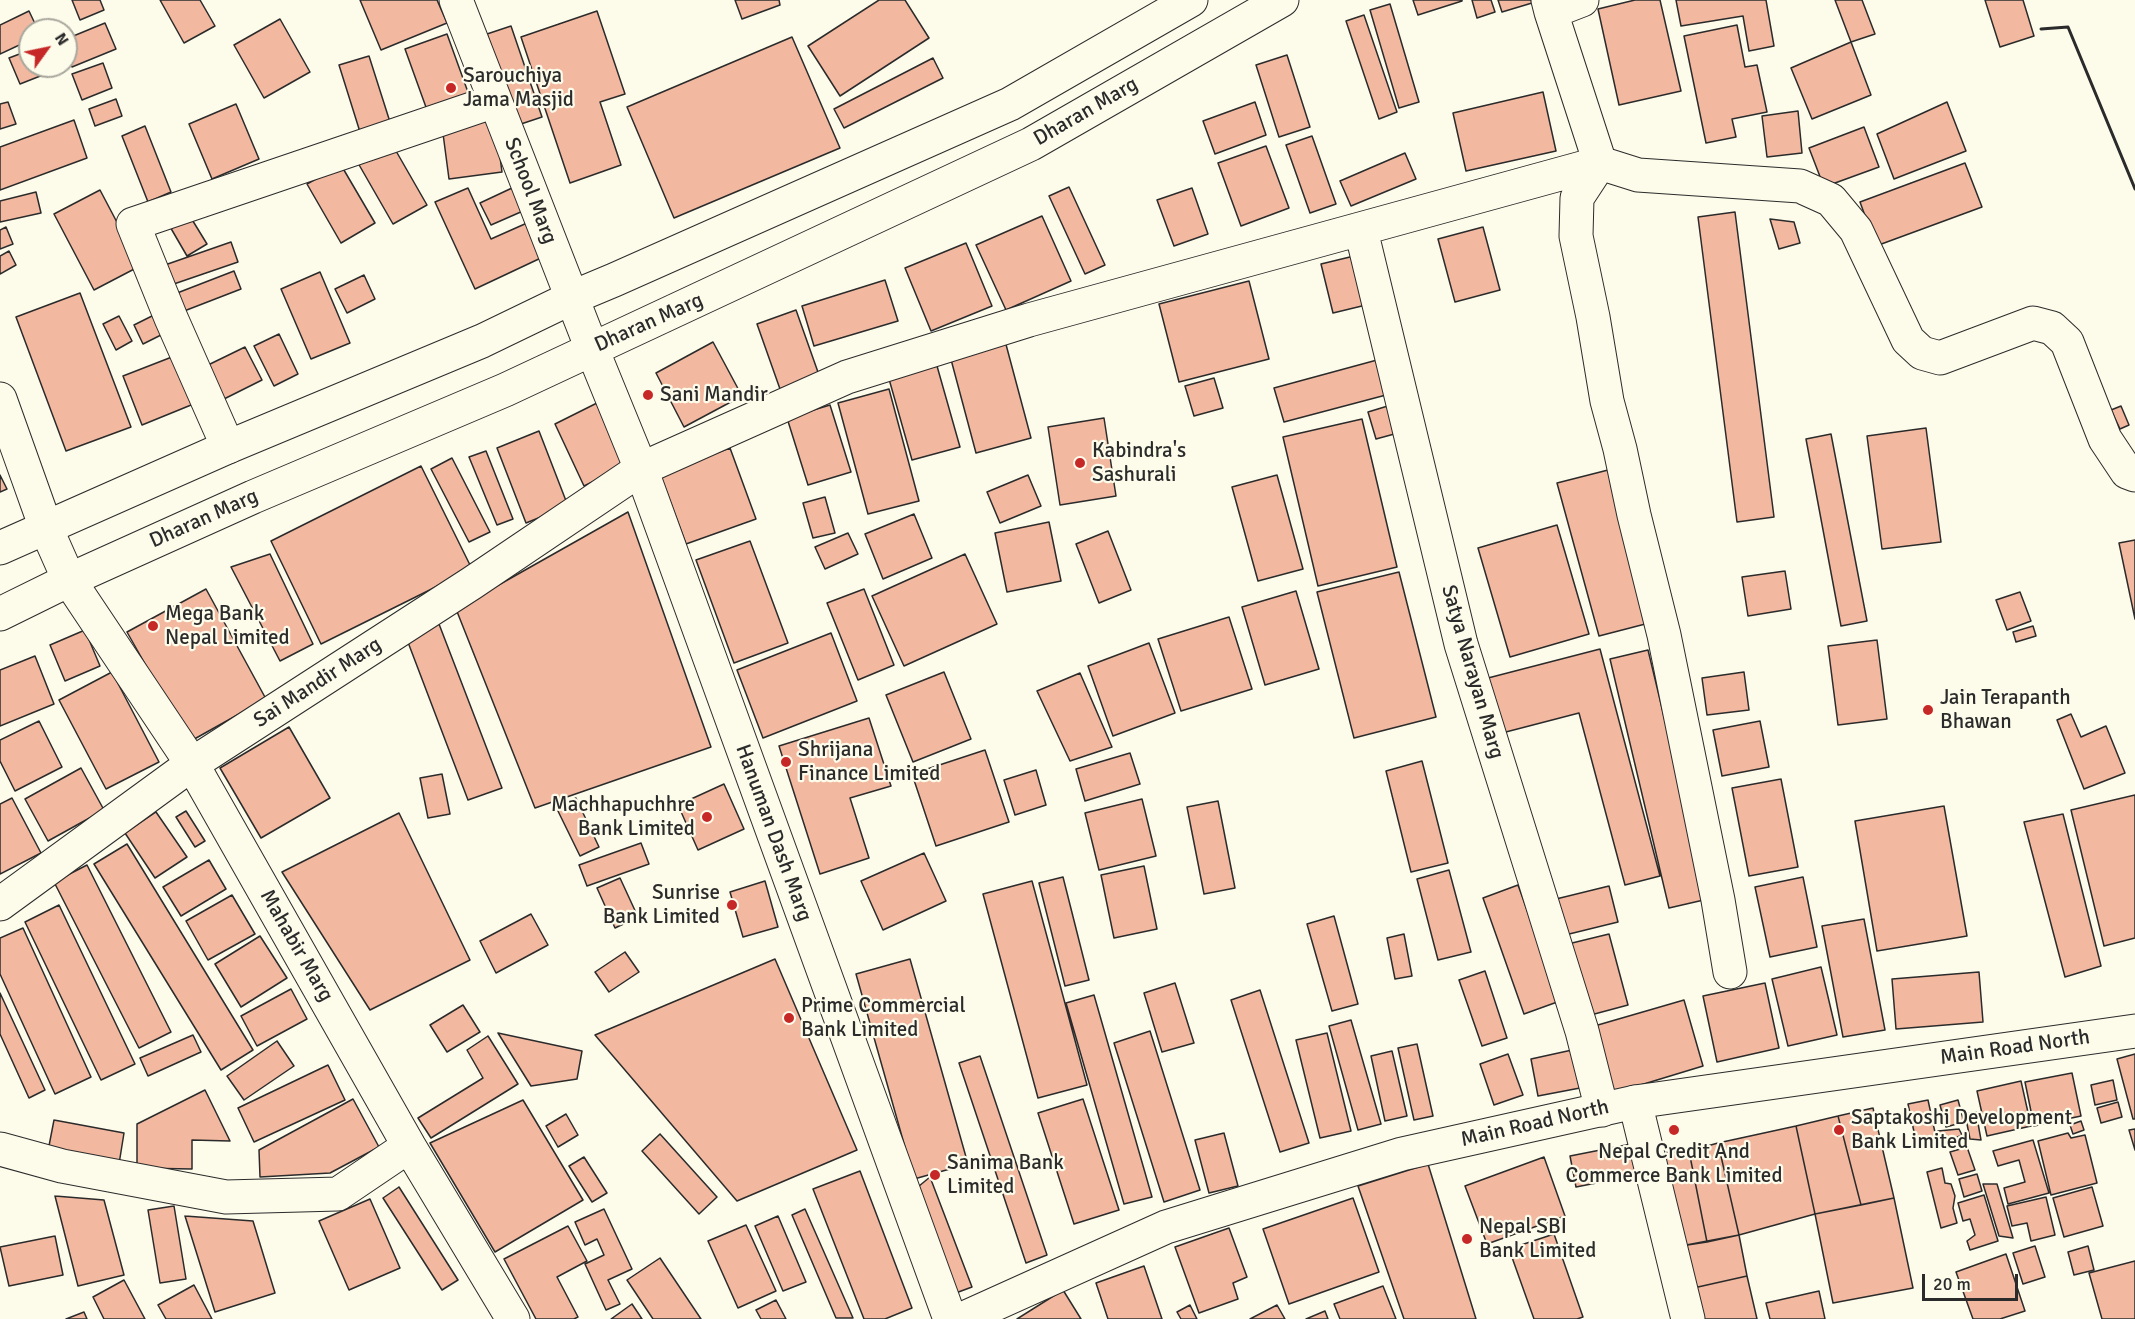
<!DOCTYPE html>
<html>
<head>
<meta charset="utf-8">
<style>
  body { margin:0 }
  #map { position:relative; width:2135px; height:1319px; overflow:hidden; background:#fdfbea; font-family:Signika,sans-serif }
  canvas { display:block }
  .north { position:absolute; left:18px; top:18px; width:60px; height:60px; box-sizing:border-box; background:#fdfbea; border:2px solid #a9a89e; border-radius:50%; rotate:57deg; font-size:16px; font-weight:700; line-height:24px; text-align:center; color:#2b2b2b }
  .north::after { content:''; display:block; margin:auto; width:21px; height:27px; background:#c62828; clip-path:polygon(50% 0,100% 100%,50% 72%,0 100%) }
  .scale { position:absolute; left:1922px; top:1274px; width:96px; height:27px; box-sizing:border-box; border:3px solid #2b2b2b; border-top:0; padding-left:8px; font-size:18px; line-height:21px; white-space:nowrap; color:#2b2b2b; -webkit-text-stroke:4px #fdfbea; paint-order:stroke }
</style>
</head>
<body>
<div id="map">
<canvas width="2135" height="1319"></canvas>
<div class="north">N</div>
<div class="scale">20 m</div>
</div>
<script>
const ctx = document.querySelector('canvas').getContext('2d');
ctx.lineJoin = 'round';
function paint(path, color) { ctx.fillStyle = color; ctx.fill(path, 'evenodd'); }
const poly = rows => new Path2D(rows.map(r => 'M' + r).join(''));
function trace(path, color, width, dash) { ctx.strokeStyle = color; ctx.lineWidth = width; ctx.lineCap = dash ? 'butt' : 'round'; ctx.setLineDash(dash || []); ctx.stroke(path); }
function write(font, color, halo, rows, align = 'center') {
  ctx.font = font + ' Signika,sans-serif'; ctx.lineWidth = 4.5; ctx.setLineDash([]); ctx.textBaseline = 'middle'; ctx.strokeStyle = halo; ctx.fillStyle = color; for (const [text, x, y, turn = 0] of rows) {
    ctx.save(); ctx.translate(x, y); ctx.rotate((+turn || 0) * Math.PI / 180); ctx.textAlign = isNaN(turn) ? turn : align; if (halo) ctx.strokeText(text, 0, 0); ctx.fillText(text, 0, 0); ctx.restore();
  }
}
const building = poly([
  [72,0,100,0,104,10,80,20,72,0],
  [160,0,200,0,215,26,184,43,160,0],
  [360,0,437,0,447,23,381,50,360,0],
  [735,0,779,0,780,5,742,19,735,0],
  [879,0,905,0,929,38,840,96,808,46,879,0],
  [1413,0,1462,0,1462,1,1418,15,1413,0],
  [1472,0,1491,0,1495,12,1477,18,1472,0],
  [1498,0,1531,0,1532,3,1502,12,1498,0],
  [1635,0,1660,0,1681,91,1619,105,1598,9,1635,0],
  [1676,0,1766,0,1774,46,1749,51,1743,16,1681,26,1676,0],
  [1835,0,1862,0,1875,34,1851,42,1835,0],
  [1985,0,2023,0,2034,36,2000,47,1985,0],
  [1390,4,1419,102,1399,108,1370,10,1390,4],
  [29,11,38,30,30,30,30,40,0,54,0,25,29,11],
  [597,11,625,94,600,102,621,165,570,183,521,37,597,11],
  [1364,15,1397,112,1379,119,1346,21,1364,15],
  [280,19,310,72,264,98,234,45,280,19],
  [105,23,116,49,72,67,66,52,66,39,105,23],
  [1737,25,1745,67,1757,65,1767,112,1732,119,1736,137,1706,143,1684,36,1737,25],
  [511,26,542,117,518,125,487,34,511,26],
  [447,34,469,95,427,110,405,49,447,34],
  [792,37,840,148,674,218,627,107,792,37],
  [1851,42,1871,95,1812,119,1791,68,1851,42],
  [30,50,30,66,51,66,53,71,20,84,9,58,30,50],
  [1287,55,1310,127,1279,137,1256,65,1287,55],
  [369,56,390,122,360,132,339,65,369,56],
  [933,58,943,78,844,128,834,109,933,58],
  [103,63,112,88,82,100,72,74,103,63],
  [1543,92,1556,151,1466,171,1453,113,1543,92],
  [116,99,122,116,95,126,89,109,116,99],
  [8,102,16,124,0,129,0,104,8,102],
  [1255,102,1266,135,1215,154,1203,121,1255,102],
  [1947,102,1966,151,1894,179,1877,134,1947,102],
  [236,104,259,159,212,179,189,124,236,104],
  [1798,111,1802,153,1767,157,1762,116,1798,111],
  [495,119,502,172,449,179,442,126,495,119],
  [74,120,87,158,0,190,0,147,74,120],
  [145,126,171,192,148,202,122,136,145,126],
  [1864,127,1879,167,1824,187,1809,148,1864,127],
  [1312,136,1336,204,1310,213,1286,145,1312,136],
  [392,144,427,205,393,224,358,163,392,144],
  [1266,146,1289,208,1241,226,1218,163,1266,146],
  [1405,153,1416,179,1351,206,1340,181,1405,153],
  [1965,163,1982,207,1876,246,1860,202,1965,163],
  [341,165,375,223,341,243,307,184,341,165],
  [1069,187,1105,265,1085,274,1049,196,1069,187],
  [468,188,491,239,527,223,543,257,475,289,435,202,468,188],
  [512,188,523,211,491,225,480,203,512,188],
  [1192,188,1208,234,1174,246,1157,200,1192,188],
  [100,190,140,266,94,290,54,214,100,190],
  [36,192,41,213,0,222,0,201,36,192],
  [1735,212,1774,517,1737,522,1698,217,1735,212],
  [188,213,207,244,187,256,169,225,188,213],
  [1042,216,1071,281,1006,310,976,245,1042,216],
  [1770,219,1794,222,1800,243,1779,249,1770,219],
  [6,227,13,244,0,249,0,230,6,227],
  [1483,227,1500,290,1455,302,1438,239,1483,227],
  [231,242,238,262,168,286,162,266,231,242],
  [966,243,992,306,931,331,905,268,966,243],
  [9,251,16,265,0,274,0,256,9,251],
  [1354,256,1366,305,1333,313,1321,264,1354,256],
  [234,271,241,289,179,313,172,295,234,271],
  [320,272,350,343,311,359,281,289,320,272],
  [364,275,375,299,347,313,335,289,364,275],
  [885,280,898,321,814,346,802,306,885,280],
  [1249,281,1269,359,1179,382,1159,304,1249,281],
  [80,293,131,427,66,451,16,317,80,293],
  [796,310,819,375,780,389,757,324,796,310],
  [156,314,165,333,143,344,134,325,156,314],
  [119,316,132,341,116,350,103,324,119,316],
  [279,334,298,374,274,386,254,346,279,334],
  [1004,337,1031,438,976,453,949,352,1004,337],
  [713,342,742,396,684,427,656,373,713,342],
  [245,347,262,380,222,400,206,366,245,347],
  [177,355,196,403,142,425,123,376,177,355],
  [1377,360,1386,395,1284,422,1274,388,1377,360],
  [937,366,960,447,912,460,889,379,937,366],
  [1214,378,1223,408,1194,416,1185,386,1214,378],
  [889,389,919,501,868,514,838,403,889,389],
  [599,402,629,464,584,486,555,424,599,402],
  [830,405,851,472,808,485,787,418,830,405],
  [1391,405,1398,433,1376,439,1368,412,1391,405],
  [2121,406,2129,425,2120,429,2111,410,2121,406],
  [1104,418,1116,496,1060,505,1048,427,1104,418],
  [1362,419,1397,567,1318,586,1283,437,1362,419],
  [1926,428,1941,542,1882,549,1867,436,1926,428],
  [539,431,568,506,526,523,497,448,539,431],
  [1831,434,1867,621,1841,626,1806,439,1831,434],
  [730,448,756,519,686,544,660,474,730,448],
  [486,451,513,519,497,525,469,457,486,451],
  [452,458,490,532,469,542,431,469,452,458],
  [421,466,472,569,321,644,271,541,421,466],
  [1612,469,1653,622,1599,636,1557,483,1612,469],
  [0,475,7,489,0,492,0,475],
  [1028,475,1041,506,1000,523,987,492,1028,475],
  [1277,475,1303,569,1258,581,1232,487,1277,475],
  [825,497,835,533,813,538,803,503,825,497],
  [628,512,711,747,535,808,456,609,628,512],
  [914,514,932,558,883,579,865,534,914,514],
  [1049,522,1061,581,1007,592,995,533,1049,522],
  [1557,525,1589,634,1510,657,1478,548,1557,525],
  [1108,531,1131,590,1099,603,1076,544,1108,531],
  [848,533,858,554,825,569,815,547,848,533],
  [2135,540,2135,619,2119,543,2135,540],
  [750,541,788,643,734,663,696,560,750,541],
  [270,554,313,644,280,661,231,567,270,554],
  [965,554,997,624,904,666,872,596,965,554],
  [1785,571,1791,609,1748,616,1742,577,1785,571],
  [1399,572,1436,717,1354,738,1317,592,1399,572],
  [206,589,266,699,189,742,127,632,206,589],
  [864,589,894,665,858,680,827,603,864,589],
  [1296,591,1319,669,1265,685,1242,607,1296,591],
  [2020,592,2031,621,2007,630,1996,600,2020,592],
  [1229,617,1252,689,1181,711,1158,639,1229,617],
  [439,624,502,788,468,800,406,637,439,624],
  [2033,626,2036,636,2016,642,2013,632,2033,626],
  [85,630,100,666,65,681,50,645,85,630],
  [831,633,857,701,763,738,737,670,831,633],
  [1877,640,1887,719,1838,725,1828,646,1877,640],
  [1149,643,1175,713,1113,736,1088,666,1149,643],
  [1600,649,1660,876,1625,885,1579,713,1502,733,1488,678,1600,649],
  [1648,650,1708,899,1669,908,1610,659,1648,650],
  [35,656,54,704,0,726,0,670,35,656],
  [112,672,159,762,106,789,59,700,112,672],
  [944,672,971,739,913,762,886,695,944,672],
  [1744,672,1749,710,1707,715,1702,678,1744,672],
  [1080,673,1112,747,1070,761,1037,691,1080,673],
  [2071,714,2081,737,2106,726,2125,773,2084,789,2057,720,2071,714],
  [869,718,891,786,850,798,869,858,820,874,779,746,869,718],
  [39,721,62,767,15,791,0,761,0,740,39,721],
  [1760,721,1769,767,1722,776,1713,730,1760,721],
  [289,727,330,798,261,838,220,768,289,727],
  [985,750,1009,822,936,846,912,774,985,750],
  [1130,753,1140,784,1085,801,1076,769,1130,753],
  [1422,761,1448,863,1411,872,1386,771,1422,761],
  [81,768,104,810,48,841,25,799,81,768],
  [1036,770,1046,805,1015,815,1004,780,1036,770],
  [442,774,450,814,428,818,420,778,442,774],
  [1781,779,1798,867,1749,876,1732,788,1781,779],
  [724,784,744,829,698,850,678,805,724,784],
  [2135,795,2135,938,2104,946,2071,810,2135,795],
  [12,798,41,853,0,874,0,804,12,798],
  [576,798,599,847,580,856,556,807,576,798],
  [1142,799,1156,856,1099,870,1085,813,1142,799],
  [1218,801,1235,888,1204,894,1187,807,1218,801],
  [1944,806,1967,936,1877,951,1855,821,1944,806],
  [186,811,205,841,195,847,176,817,186,811],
  [156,812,187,857,155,878,125,833,156,812],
  [399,813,470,960,370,1010,282,872,399,813],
  [2063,814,2101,966,2065,977,2024,822,2063,814],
  [641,843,649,864,587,886,579,865,641,843],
  [127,844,253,1050,221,1070,94,864,127,844],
  [924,853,946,901,883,930,861,881,924,853],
  [209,860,226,889,181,916,163,887,209,860],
  [87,865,171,1032,139,1048,54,882,87,865],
  [1144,866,1157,929,1114,938,1101,875,1144,866],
  [1449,870,1471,952,1438,960,1417,879,1449,870],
  [1063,877,1089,980,1065,986,1039,883,1063,877],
  [1803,877,1817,947,1770,957,1755,887,1803,877],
  [620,878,638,917,615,928,597,888,620,878],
  [765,881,778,927,743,937,730,892,765,881],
  [1032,881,1087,1085,1038,1098,983,894,1032,881],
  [1518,885,1560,1001,1524,1014,1483,898,1518,885],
  [1609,886,1618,922,1561,936,1552,900,1609,886],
  [232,895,255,934,208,960,186,921,232,895],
  [59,905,135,1064,101,1080,25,922,59,905],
  [531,914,548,945,496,973,480,941,531,914],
  [1334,916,1358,1004,1332,1011,1307,924,1334,916],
  [1864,919,1885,1030,1843,1037,1822,926,1864,919],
  [23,928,91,1077,55,1094,0,974,0,938,23,928],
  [1404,934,1412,976,1395,979,1387,938,1404,934],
  [1609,934,1628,1005,1587,1016,1568,944,1609,934],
  [260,936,287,978,241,1007,215,964,260,936],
  [625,952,639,972,609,992,595,972,625,952],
  [775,959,857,1150,737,1201,595,1035,775,959],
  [910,959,968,1164,914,1179,856,974,910,959],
  [1821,967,1837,1035,1788,1046,1772,979,1821,967],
  [1485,971,1507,1038,1482,1046,1459,980,1485,971],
  [1979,972,1983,1022,1896,1029,1892,979,1979,972],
  [1175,983,1194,1043,1162,1052,1144,993,1175,983],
  [1765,983,1779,1048,1717,1062,1703,996,1765,983],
  [291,989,307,1019,257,1046,241,1016,291,989],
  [1260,990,1309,1143,1280,1152,1231,1000,1260,990],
  [0,993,45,1090,29,1098,0,1034,0,993],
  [1094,995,1152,1197,1124,1204,1066,1003,1094,995],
  [1684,1000,1703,1066,1611,1094,1591,1027,1684,1000],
  [463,1005,480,1032,447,1052,430,1025,463,1005],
  [1351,1020,1381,1124,1358,1130,1329,1026,1351,1020],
  [1150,1031,1200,1190,1164,1202,1114,1043,1150,1031],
  [498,1033,582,1051,577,1079,531,1086,498,1033],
  [1327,1033,1351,1131,1320,1138,1296,1040,1327,1033],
  [193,1035,201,1052,148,1076,140,1058,193,1035],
  [488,1036,518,1084,431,1138,418,1118,483,1078,467,1050,488,1036],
  [277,1041,294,1066,244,1100,227,1076,277,1041],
  [1417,1044,1433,1116,1414,1120,1398,1048,1417,1044],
  [1572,1050,1580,1088,1538,1096,1531,1059,1572,1050],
  [1392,1051,1407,1116,1385,1121,1371,1056,1392,1051],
  [1508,1054,1523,1095,1494,1105,1480,1064,1508,1054],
  [2135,1054,2135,1119,2133,1119,2117,1059,2135,1054],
  [980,1056,1047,1255,1026,1263,959,1063,980,1056],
  [328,1065,345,1100,254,1142,238,1108,328,1065],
  [2072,1073,2081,1116,2034,1126,2025,1082,2072,1073],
  [2113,1080,2117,1100,2095,1105,2091,1085,2113,1080],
  [2021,1081,2031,1126,1987,1136,1977,1091,2021,1081],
  [205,1090,230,1141,192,1140,192,1169,137,1168,137,1124,205,1090],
  [353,1099,379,1147,330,1173,260,1177,259,1150,353,1099],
  [1083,1099,1119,1210,1074,1224,1038,1113,1083,1099],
  [523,1100,583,1200,495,1252,430,1143,523,1100],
  [1928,1100,1936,1137,1916,1141,1908,1104,1928,1100],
  [1958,1100,1964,1122,1946,1127,1940,1105,1958,1100],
  [2118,1102,2122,1117,2101,1123,2097,1108,2118,1102],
  [1873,1108,1894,1198,1861,1205,1838,1116,1873,1108],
  [1976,1112,1981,1140,1970,1139,1965,1114,1976,1112],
  [566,1114,578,1135,558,1147,546,1126,566,1114],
  [1838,1116,1861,1205,1815,1214,1796,1126,1838,1116],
  [54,1120,124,1133,119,1164,48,1151,54,1120],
  [2081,1121,2084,1130,2073,1134,2070,1125,2081,1121],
  [1796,1126,1815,1214,1739,1235,1718,1143,1796,1126],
  [1959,1129,1962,1135,1944,1143,1938,1131,1959,1129],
  [2135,1129,2135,1150,2129,1130,2135,1129],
  [1224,1133,1238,1186,1209,1193,1195,1140,1224,1133],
  [2068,1133,2071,1138,2085,1135,2097,1183,2051,1195,2038,1141,2068,1133],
  [660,1134,717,1197,699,1214,642,1151,660,1134],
  [2033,1140,2049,1193,2008,1204,2004,1188,2025,1182,2019,1160,1998,1166,1993,1151,2033,1140],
  [1636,1143,1642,1174,1576,1187,1570,1156,1636,1143],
  [1718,1143,1739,1235,1707,1242,1689,1151,1718,1143],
  [1967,1147,1975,1170,1958,1175,1950,1152,1967,1147],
  [1689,1151,1707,1242,1681,1246,1660,1153,1689,1151],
  [584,1157,607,1193,592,1202,569,1166,584,1157],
  [1544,1157,1565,1216,1487,1244,1465,1186,1544,1157],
  [1428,1164,1476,1319,1404,1319,1358,1186,1428,1164],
  [1942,1168,1945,1183,1951,1184,1955,1196,1953,1208,1957,1223,1941,1228,1927,1172,1942,1168],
  [860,1171,912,1308,885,1319,864,1319,813,1189,860,1171],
  [1977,1174,1982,1191,1964,1197,1959,1179,1977,1174],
  [930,1177,972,1287,953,1294,913,1191,930,1177],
  [1983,1184,1997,1184,2013,1238,1999,1236,1983,1184],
  [399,1187,458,1280,442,1290,383,1198,399,1187],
  [2092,1187,2103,1226,2064,1237,2053,1198,2092,1187],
  [1984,1195,1998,1241,1970,1250,1967,1241,1975,1235,1970,1219,1963,1221,1958,1203,1984,1195],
  [55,1196,104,1200,124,1275,78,1286,55,1196],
  [2046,1197,2055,1235,2031,1241,2027,1223,2012,1226,2007,1206,2046,1197],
  [1353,1198,1379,1272,1289,1304,1263,1229,1353,1198],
  [1894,1198,1913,1288,1833,1303,1815,1214,1894,1198],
  [370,1199,400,1268,349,1290,319,1221,370,1199],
  [174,1206,186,1279,160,1283,148,1210,174,1206],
  [604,1209,632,1269,608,1280,620,1304,606,1310,585,1264,604,1255,597,1239,585,1245,575,1222,604,1209],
  [805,1209,853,1318,836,1318,792,1215,805,1209],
  [185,1216,253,1221,275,1293,215,1312,185,1216],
  [778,1216,806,1282,783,1291,755,1226,778,1216],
  [746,1225,776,1291,738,1308,708,1241,746,1225],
  [568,1226,587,1261,557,1277,578,1317,574,1319,536,1319,504,1259,568,1226],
  [1229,1228,1247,1277,1233,1283,1238,1299,1199,1313,1175,1247,1229,1228],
  [1554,1234,1583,1317,1577,1319,1534,1319,1509,1249,1554,1234],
  [1739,1235,1747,1276,1689,1289,1681,1246,1739,1235],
  [55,1236,63,1275,9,1286,0,1247,55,1236],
  [2035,1246,2045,1277,2023,1284,2013,1253,2035,1246],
  [2088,1246,2094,1270,2074,1275,2068,1252,2088,1246],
  [2006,1254,2025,1311,2000,1319,1973,1319,1956,1272,2006,1254],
  [660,1258,701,1319,653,1319,627,1280,660,1258],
  [2135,1261,2135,1319,2102,1319,2089,1273,2135,1261],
  [1144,1266,1162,1319,1108,1319,1096,1283,1144,1266],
  [1747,1276,1757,1319,1696,1319,1689,1289,1747,1276],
  [124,1280,145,1319,104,1319,93,1297,124,1280],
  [194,1285,212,1319,166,1319,158,1305,194,1285],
  [1383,1286,1396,1319,1340,1319,1334,1304,1383,1286],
  [1063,1290,1081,1319,1017,1319,1063,1290],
  [1819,1291,1825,1319,1770,1319,1766,1303,1819,1291],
  [776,1300,786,1319,761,1319,756,1310,776,1300],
  [632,1304,642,1319,611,1319,632,1304],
  [1190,1305,1197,1319,1181,1319,1177,1312,1190,1305],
  [1277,1305,1285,1319,1250,1319,1277,1305],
  [1325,1311,1328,1319,1306,1319,1325,1311],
  [84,1312,87,1319,66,1319,84,1312]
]);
paint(building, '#f2b8a0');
trace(building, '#2b2b2b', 1.5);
const minor = poly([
  [456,0,592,349],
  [1548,0,1551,12,1582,0],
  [1551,12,1600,163],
  [1600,163,1577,198,1576,236,1593,317,1607,401,1620,449,1634,515,1664,635,1718,900,1730,972],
  [1361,230,1461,644,1582,1031,1602,1110],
  [0,399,46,528,69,580,192,764,409,1146,513,1319],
  [228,447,171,318,133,224,495,101],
  [0,904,192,764,472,583,641,469,847,377,1029,320,1600,163,1638,175,1800,186,1831,200,1856,230,1908,340,1922,353,1940,358,2033,323,2052,328,2067,342,2105,439,2127,472,2135,475],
  [1635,1102,1688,1319],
  [0,1149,62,1166,226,1197,338,1194,409,1146]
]);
const major = poly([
  [592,349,641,469,950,1319],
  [0,548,228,447,482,341,571,298,614,280,1010,104,1191,0],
  [0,614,69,580,253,497,505,390,1031,144,1282,0],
  [962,1319,1166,1227,1402,1154,1635,1102,2135,1031]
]);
trace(minor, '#2b2b2b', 35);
trace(major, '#2b2b2b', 35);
trace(minor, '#fdfbea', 33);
trace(major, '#fdfbea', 33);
trace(poly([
  [2041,29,2068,27,2135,189]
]), '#2b2b2b', 3);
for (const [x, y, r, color] of [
  [451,88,6,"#c62828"],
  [648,395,6,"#c62828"],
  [1080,463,6,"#c62828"],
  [153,626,6,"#c62828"],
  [1928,710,6,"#c62828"],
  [786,762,6,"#c62828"],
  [707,817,6,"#c62828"],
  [732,905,6,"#c62828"],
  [789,1018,6,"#c62828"],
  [1674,1130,6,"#c62828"],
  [1839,1130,6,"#c62828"],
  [935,1175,6,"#c62828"],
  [1467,1239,6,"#c62828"]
]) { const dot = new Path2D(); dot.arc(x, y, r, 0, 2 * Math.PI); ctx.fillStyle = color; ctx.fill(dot); trace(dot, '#fdfbea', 2); }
write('21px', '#2b2b2b', '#fdfbea', [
  ["Sarouchiya",463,76],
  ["Jama Masjid",463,100],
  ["Sani Mandir",660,395],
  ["Kabindra's",1092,451],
  ["Sashurali",1092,475],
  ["Mega Bank",165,614],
  ["Nepal Limited",165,638],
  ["Jain Terapanth",1940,698],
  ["Bhawan",1940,722],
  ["Shrijana",798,750],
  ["Finance Limited",798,774],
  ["Machhapuchhre",695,805,"right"],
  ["Bank Limited",695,829,"right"],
  ["Sunrise",720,893,"right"],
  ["Bank Limited",720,917,"right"],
  ["Prime Commercial",801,1006],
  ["Bank Limited",801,1030],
  ["Saptakoshi Development",1851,1118],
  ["Bank Limited",1851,1142],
  ["Nepal Credit And",1674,1152,"center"],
  ["Commerce Bank Limited",1674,1176,"center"],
  ["Sanima Bank",947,1163],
  ["Limited",947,1187],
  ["Nepal SBI",1479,1227],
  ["Bank Limited",1479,1251]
], 'left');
write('21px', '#2b2b2b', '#fdfbea', [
  ["Dharan Marg",1086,112,-30],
  ["School Marg",530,191,69],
  ["Dharan Marg",649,323,-24],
  ["Dharan Marg",204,519,-24],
  ["Satya Narayan Marg",1472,672,74],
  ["Sai Mandir Marg",318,683,-33],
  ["Hanuman Dash Marg",773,833,70],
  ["Mahabir Marg",296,946,60],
  ["Main Road North",2015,1048,-8],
  ["Main Road North",1535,1124,-13]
]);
</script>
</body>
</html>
